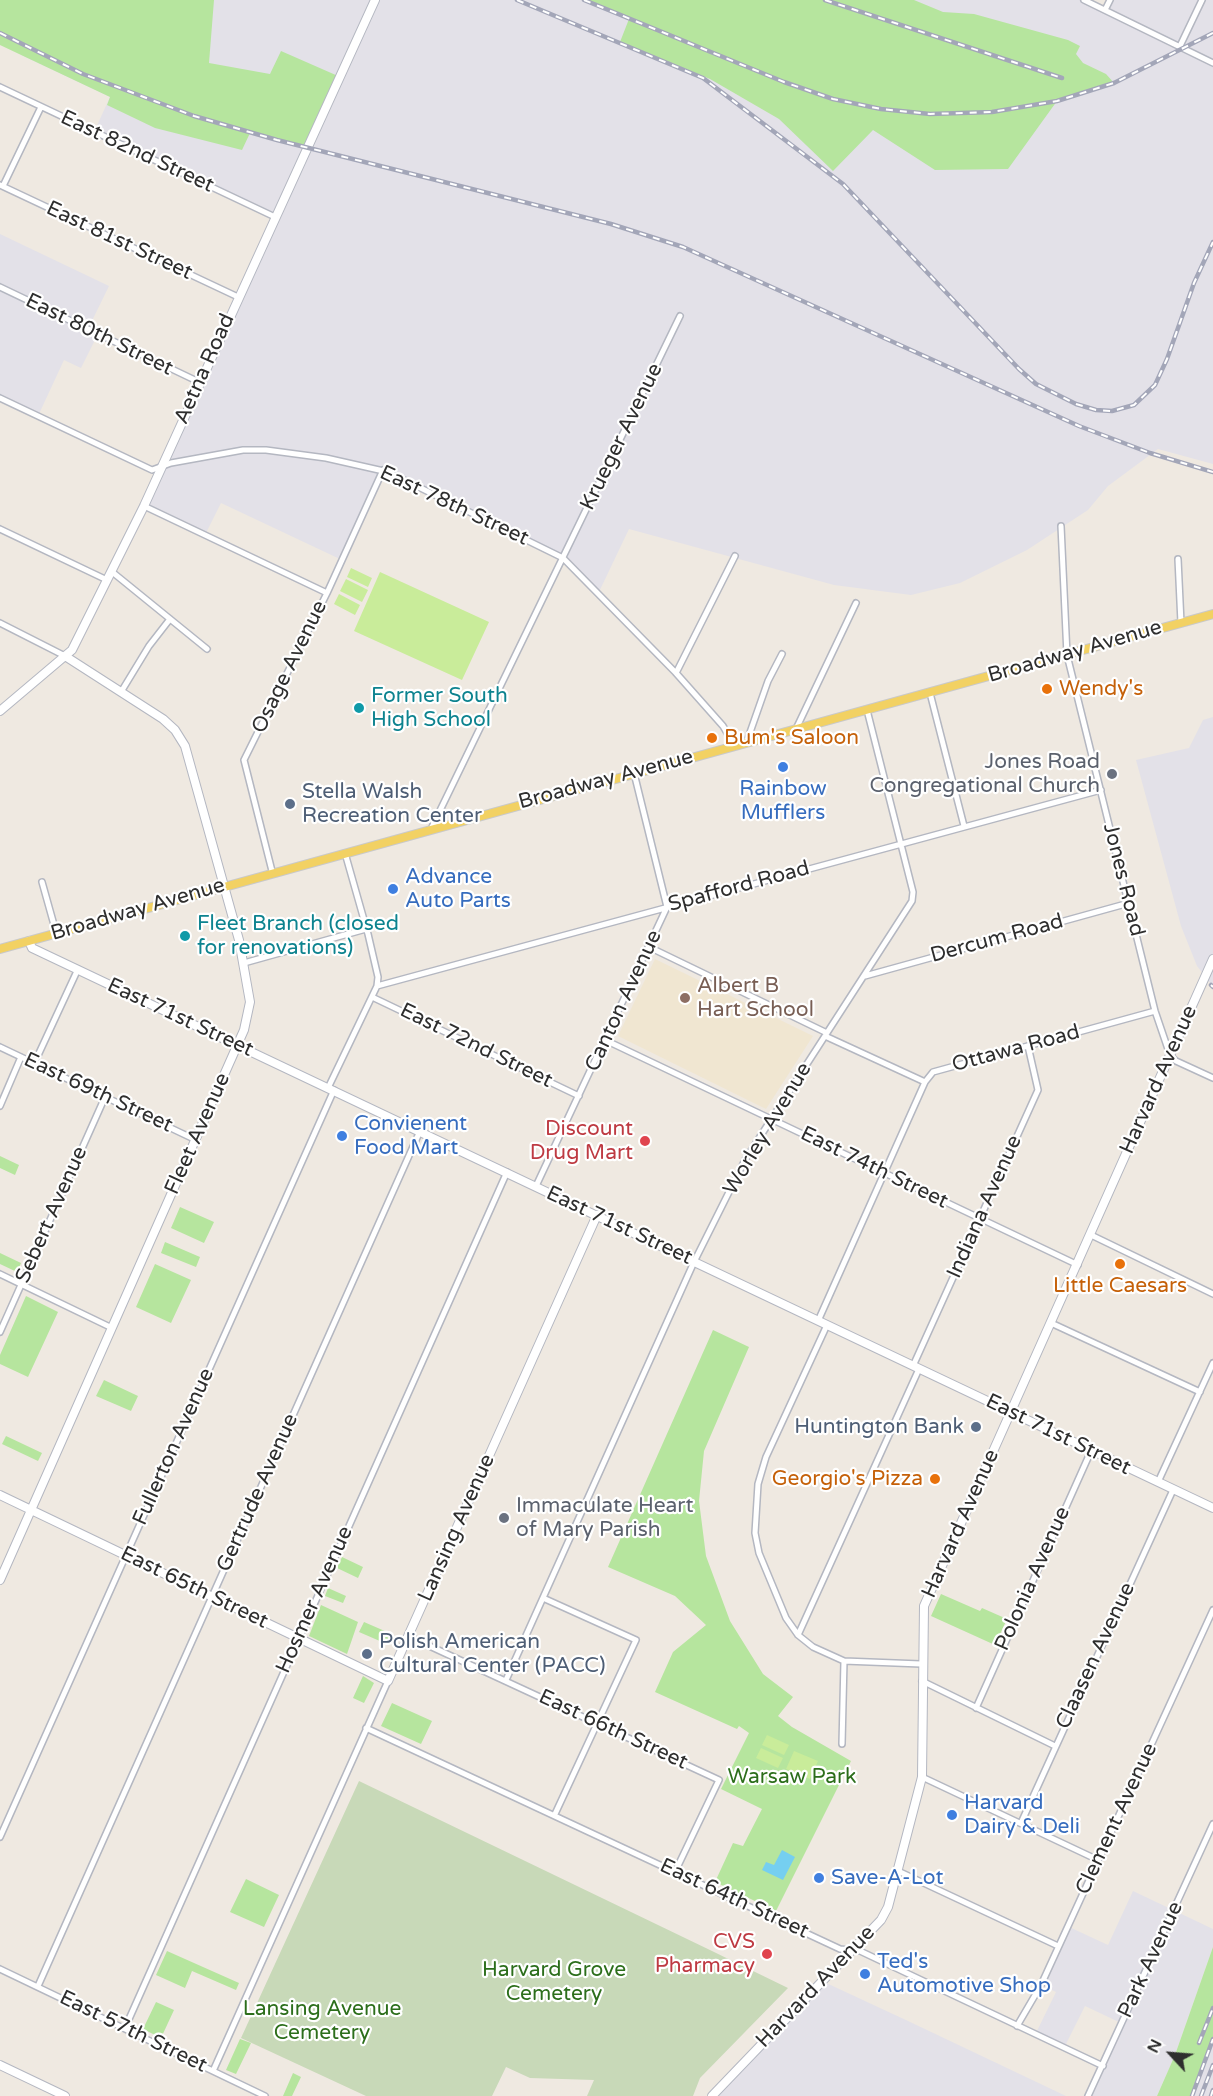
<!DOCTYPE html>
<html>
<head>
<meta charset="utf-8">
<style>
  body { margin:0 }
  #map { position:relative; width:1213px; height:2096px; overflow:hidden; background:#efe9e1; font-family:"Varela Round",sans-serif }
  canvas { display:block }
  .north { position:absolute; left:1141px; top:2024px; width:60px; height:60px; -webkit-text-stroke:4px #fff; paint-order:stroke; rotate:296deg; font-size:16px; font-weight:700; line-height:24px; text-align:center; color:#2e2e2e }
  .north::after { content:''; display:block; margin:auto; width:21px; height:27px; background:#2e2e2e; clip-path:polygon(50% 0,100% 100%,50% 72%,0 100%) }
</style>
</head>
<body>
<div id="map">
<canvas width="1213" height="2096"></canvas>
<div class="north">N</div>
</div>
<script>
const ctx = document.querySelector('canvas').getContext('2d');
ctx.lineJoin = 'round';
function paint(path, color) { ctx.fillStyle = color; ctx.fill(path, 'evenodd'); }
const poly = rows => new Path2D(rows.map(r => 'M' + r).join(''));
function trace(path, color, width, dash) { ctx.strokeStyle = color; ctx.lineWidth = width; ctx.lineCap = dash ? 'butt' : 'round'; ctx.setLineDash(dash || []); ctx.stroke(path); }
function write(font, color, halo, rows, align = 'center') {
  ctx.font = font + ' "Varela Round",sans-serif'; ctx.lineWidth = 4.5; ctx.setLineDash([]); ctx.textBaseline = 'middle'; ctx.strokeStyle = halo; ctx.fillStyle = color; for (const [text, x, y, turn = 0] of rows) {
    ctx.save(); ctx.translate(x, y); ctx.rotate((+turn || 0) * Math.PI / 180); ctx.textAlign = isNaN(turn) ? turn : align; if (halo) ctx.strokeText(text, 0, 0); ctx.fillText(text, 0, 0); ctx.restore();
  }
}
paint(poly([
  [0,0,1084,0,1105,10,1110,0,1213,0,1213,464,1158,449,1108,486,1088,510,1027,550,960,583,911,595,834,585,629,529,598,594,563,558,383,470,342,560,221,503,205,535,144,506,275,217,94,132,110,97,21,55],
  [0,234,109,286,88,329,98,334,81,368,64,360,38,416,0,398],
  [1213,717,1213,987,1197,966,1181,926,1136,760,1189,748,1203,720],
  [1133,1891,1213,1929,1213,1947,1175,2055,1157,2096,1088,2096,1121,2023,1085,2006,1064,2048,1035,2035,1056,1992,1041,1985,1067,1926,1108,1945],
  [822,1981,908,2021,1066,2096,712,2096],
  [1213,2039,1213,2096,1191,2096]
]), '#e3e1e8');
paint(poly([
  [655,959,813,1036,766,1109,618,1036]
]), '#f0e6d1');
paint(poly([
  [0,0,214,0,209,63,270,74,281,51,338,76,306,148,250,133,242,150,155,128,107,105,110,97,0,45],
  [584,0,914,0,943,12,974,14,1068,40,1080,46,1076,54,1083,63,1106,74,1114,83,1057,101,1008,169,935,170,873,130,833,171,779,119,710,79,620,42,629,19],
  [0,1156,19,1165,15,1175,0,1168],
  [180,1207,214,1222,204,1243,171,1228],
  [165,1242,200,1257,196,1267,161,1253],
  [0,1253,21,1263,17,1272,0,1264],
  [155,1264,191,1280,171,1323,136,1307],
  [26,1296,58,1312,28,1377,0,1364,0,1355],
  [713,1330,749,1347,704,1451,699,1501,706,1556,730,1621,763,1674,793,1697,778,1716,792,1727,851,1761,776,1911,715,1882,733,1843,743,1846,762,1809,721,1789,749,1733,739,1726,737,1729,655,1692,673,1652,706,1625,675,1596,608,1567],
  [104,1380,138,1396,131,1411,96,1396],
  [6,1436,42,1453,38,1461,2,1444],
  [342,1557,363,1567,358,1578,337,1568],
  [328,1588,346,1596,343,1603,325,1596],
  [941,1594,980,1611,982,1608,1007,1619,995,1645,931,1616],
  [321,1605,358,1622,347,1654,309,1636],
  [364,1622,394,1635,389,1645,359,1632],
  [363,1676,374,1683,364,1703,353,1698],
  [392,1703,432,1721,421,1744,381,1726],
  [246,1879,279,1895,264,1927,230,1912],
  [1213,1947,1213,2039,1191,2096,1157,2096,1175,2055],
  [167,1951,239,1983,236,1990,192,1971,185,1988,156,1975],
  [156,2002,174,2010,161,2038,143,2029],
  [240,2039,251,2043,236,2074,226,2070],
  [293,2073,301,2077,292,2096,283,2096]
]), '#b6e59e');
paint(poly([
  [359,1781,712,1951,788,1988,700,2078,693,2096,587,2096,594,2080,530,2078,506,2067,492,2096,366,2096,241,2038]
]), '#c8d9b8');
paint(poly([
  [351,568,372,578,368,587,347,577],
  [380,572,489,622,462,680,354,631],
  [346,579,368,590,362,602,340,591],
  [339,594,360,605,355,615,334,604],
  [767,1735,789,1745,784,1755,762,1745],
  [761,1748,783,1758,778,1768,756,1758],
  [794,1751,818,1761,810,1779,786,1769]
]), '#c9ec9a');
paint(poly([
  [782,1850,795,1857,783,1880,762,1870,766,1862,774,1865]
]), '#75cff0');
const street = poly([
  [1084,0,1213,63],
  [1105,10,1110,0],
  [1180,46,1202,0],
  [0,87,275,217],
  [0,185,238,297],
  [3,186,41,107],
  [0,287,199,382],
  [0,398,152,470,171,463,243,450,266,450,326,458,388,472,563,558,676,673,723,726,734,745],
  [144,506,327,593],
  [1061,526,1067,655,1155,1011,1170,1055,1176,1061,1213,1078],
  [0,529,107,580],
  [1178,559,1181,623],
  [111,571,207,649],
  [0,623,65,656],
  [676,673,735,556],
  [121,692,149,646,170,619],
  [930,693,964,826],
  [796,729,856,603],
  [747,741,768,681,782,654],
  [432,827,680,316],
  [272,871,244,760,327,593,383,470],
  [42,882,56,932],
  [649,947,827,1033],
  [244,963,366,929],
  [865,976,1129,903],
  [377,986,1101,790],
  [372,997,579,1096],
  [825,1036,925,1082],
  [605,1040,1078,1265],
  [0,1047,196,1140],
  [34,1064,78,969],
  [328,1088,377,986,378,977,368,934,345,853],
  [0,1106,21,1057],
  [536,1186,667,907,634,773],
  [1091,1235,1213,1294],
  [0,1274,112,1328],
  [818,1321,925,1082,933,1072,1155,1011],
  [1051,1323,1200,1392],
  [827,1325,766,1457,758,1484,755,1533,759,1553,786,1618,798,1635,813,1647,844,1661,921,1664],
  [0,1332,105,1097],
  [913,1366,1038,1090,1028,1046],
  [1158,1482,1213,1363],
  [543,1598,636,1640,555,1814],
  [798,1635,919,1369],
  [408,1636,719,1780,675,1872],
  [506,1680,694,1262,745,1160,912,901,913,892,867,710],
  [922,1681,1055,1746],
  [976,1708,1091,1451],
  [366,1728,840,1949,860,1951,1103,2066],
  [842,1744,844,1661],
  [922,1777,1098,1860],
  [1021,1823,1173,1490],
  [0,1837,334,1090],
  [898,1871,1058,1946],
  [0,1969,265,2096],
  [38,1986,420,1131],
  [1017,2026,1041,1985,1213,1610],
  [125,2028,507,1172],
  [213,2071,388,1681],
  [1088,2096,1213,1824]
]);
const secondary = poly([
  [0,711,72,650,144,506,375,0],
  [29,941,32,948,1213,1508],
  [0,1495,388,1681,597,1215],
  [0,1580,244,1030,250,1002,239,940,185,746,175,730,163,719,65,656],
  [0,2065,65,2096],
  [712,2096,881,1920,888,1907,922,1777,924,1606,1213,959]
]);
const primary = poly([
  [0,949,1213,614]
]);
trace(street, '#b4b7c1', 8);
trace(secondary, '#b4b7c1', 10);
trace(primary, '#c9c9c9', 10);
trace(street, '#fff', 5);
trace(secondary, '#fff', 8);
trace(primary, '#f2d163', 8);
const rail = poly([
  [517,0,703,78,843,184,1019,369,1036,384,1076,404,1096,410,1112,411,1134,405,1155,385,1167,359,1194,283,1213,242],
  [584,0,784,82,833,99,881,109,930,114,992,112,1057,101,1114,83,1213,33],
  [825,0,1062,78],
  [0,33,83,74,194,116,277,140,611,224,683,247,1079,426,1150,453,1213,472],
  [1211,985,1213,987],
  [1199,2043,1213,2008],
  [1192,2096,1213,2039],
  [1201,2096,1213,2065],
  [1211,2096,1213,2090]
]);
trace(rail, '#a3a6b8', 4.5);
trace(rail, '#fff', 2, [7]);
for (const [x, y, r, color] of [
  [1047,689,6,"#e8710a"],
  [359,708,6,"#0f9aa8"],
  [712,738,6,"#e8710a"],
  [783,767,6,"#3f7fe0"],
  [1112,774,6,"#6b7280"],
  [290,804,6,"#5c6f8a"],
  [393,889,6,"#3f7fe0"],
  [185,936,6,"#0f9aa8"],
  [685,998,6,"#8d6e63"],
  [342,1136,6,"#3f7fe0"],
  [645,1141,6,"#e0444e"],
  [1120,1264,6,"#e8710a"],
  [976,1427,6,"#5c6f8a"],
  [935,1479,6,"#e8710a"],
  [504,1518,6,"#6b7280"],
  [367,1654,6,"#5c6f8a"],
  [952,1815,6,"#3f7fe0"],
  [819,1878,6,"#3f7fe0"],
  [767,1954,6,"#e0444e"],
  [865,1974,6,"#3f7fe0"]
]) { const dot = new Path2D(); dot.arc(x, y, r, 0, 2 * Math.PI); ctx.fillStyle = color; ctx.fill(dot); trace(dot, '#fff', 2); }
write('21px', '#2e2e2e', '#fff', [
  ["East 82nd Street",137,152,25],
  ["East 81st Street",119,241,25],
  ["East 80th Street",99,335,26],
  ["Aetna Road",205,369,-66],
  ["Krueger Avenue",622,437,-64],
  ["East 78th Street",454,506,25],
  ["Broadway Avenue",1075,652,-16],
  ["Osage Avenue",290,667,-64],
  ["Broadway Avenue",606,780,-15],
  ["Jones Road",1123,880,76],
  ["Spafford Road",739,887,-15],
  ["Broadway Avenue",138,910,-16],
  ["Dercum Road",997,939,-15],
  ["Canton Avenue",624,1001,-65],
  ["East 71st Street",180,1018,25],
  ["East 72nd Street",476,1046,26],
  ["Ottawa Road",1016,1049,-15],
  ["Harvard Avenue",1159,1080,-66],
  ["East 69th Street",98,1093,25],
  ["Worley Avenue",768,1129,-59],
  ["Fleet Avenue",198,1134,-66],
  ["East 74th Street",874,1168,26],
  ["Indiana Avenue",985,1207,-66],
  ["Sebert Avenue",52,1215,-66],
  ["East 71st Street",619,1226,25],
  ["East 71st Street",1058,1435,26],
  ["Fullerton Avenue",174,1447,-66],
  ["Gertrude Avenue",258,1493,-66],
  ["Harvard Avenue",961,1524,-66],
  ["Lansing Avenue",457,1528,-66],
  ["Polonia Avenue",1033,1579,-66],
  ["East 65th Street",194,1588,26],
  ["Hosmer Avenue",315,1600,-66],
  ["Claasen Avenue",1096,1656,-65],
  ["East 66th Street",613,1730,25],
  ["Clement Avenue",1117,1819,-65],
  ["East 64th Street",734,1899,25],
  ["Park Avenue",1151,1960,-65],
  ["Harvard Avenue",816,1987,-46],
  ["East 57th Street",133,2032,26]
]);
write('21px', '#c56008', '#fff', [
  ["Wendy's",1059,689],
  ["Bum's Saloon",724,738],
  ["Little Caesars",1120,1286,"center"],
  ["Georgio's Pizza",923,1479,"right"]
], 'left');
write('21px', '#0d838f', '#fff', [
  ["Former South",371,696],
  ["High School",371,720],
  ["Fleet Branch (closed",197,924],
  ["for renovations)",197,948]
], 'left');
write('21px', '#5b616d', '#fff', [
  ["Jones Road",1100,762],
  ["Congregational Church",1100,786],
  ["Immaculate Heart",516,1506,"left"],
  ["of Mary Parish",516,1530,"left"]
], 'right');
write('21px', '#366cbe', '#fff', [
  ["Rainbow",783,789,"center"],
  ["Mufflers",783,813,"center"],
  ["Advance",405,877],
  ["Auto Parts",405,901],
  ["Convienent",354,1124],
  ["Food Mart",354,1148],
  ["Harvard",964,1803],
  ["Dairy & Deli",964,1827],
  ["Save-A-Lot",831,1878],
  ["Ted's",877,1962],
  ["Automotive Shop",877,1986]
], 'left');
write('21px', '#4e5e75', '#fff', [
  ["Stella Walsh",302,792],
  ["Recreation Center",302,816],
  ["Huntington Bank",964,1427,"right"],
  ["Polish American",379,1642],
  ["Cultural Center (PACC)",379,1666]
], 'left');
write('21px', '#785e54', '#fff', [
  ["Albert B",697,986],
  ["Hart School",697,1010]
], 'left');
write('21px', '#be3a42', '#fff', [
  ["Discount",633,1129],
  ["Drug Mart",633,1153],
  ["CVS",755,1942],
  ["Pharmacy",755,1966]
], 'right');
write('21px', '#2c6e1b', '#fff', [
  ["Warsaw Park",792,1777],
  ["Harvard Grove",554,1970],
  ["Cemetery",554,1994],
  ["Lansing Avenue",322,2009],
  ["Cemetery",322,2033]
]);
</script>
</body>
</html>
